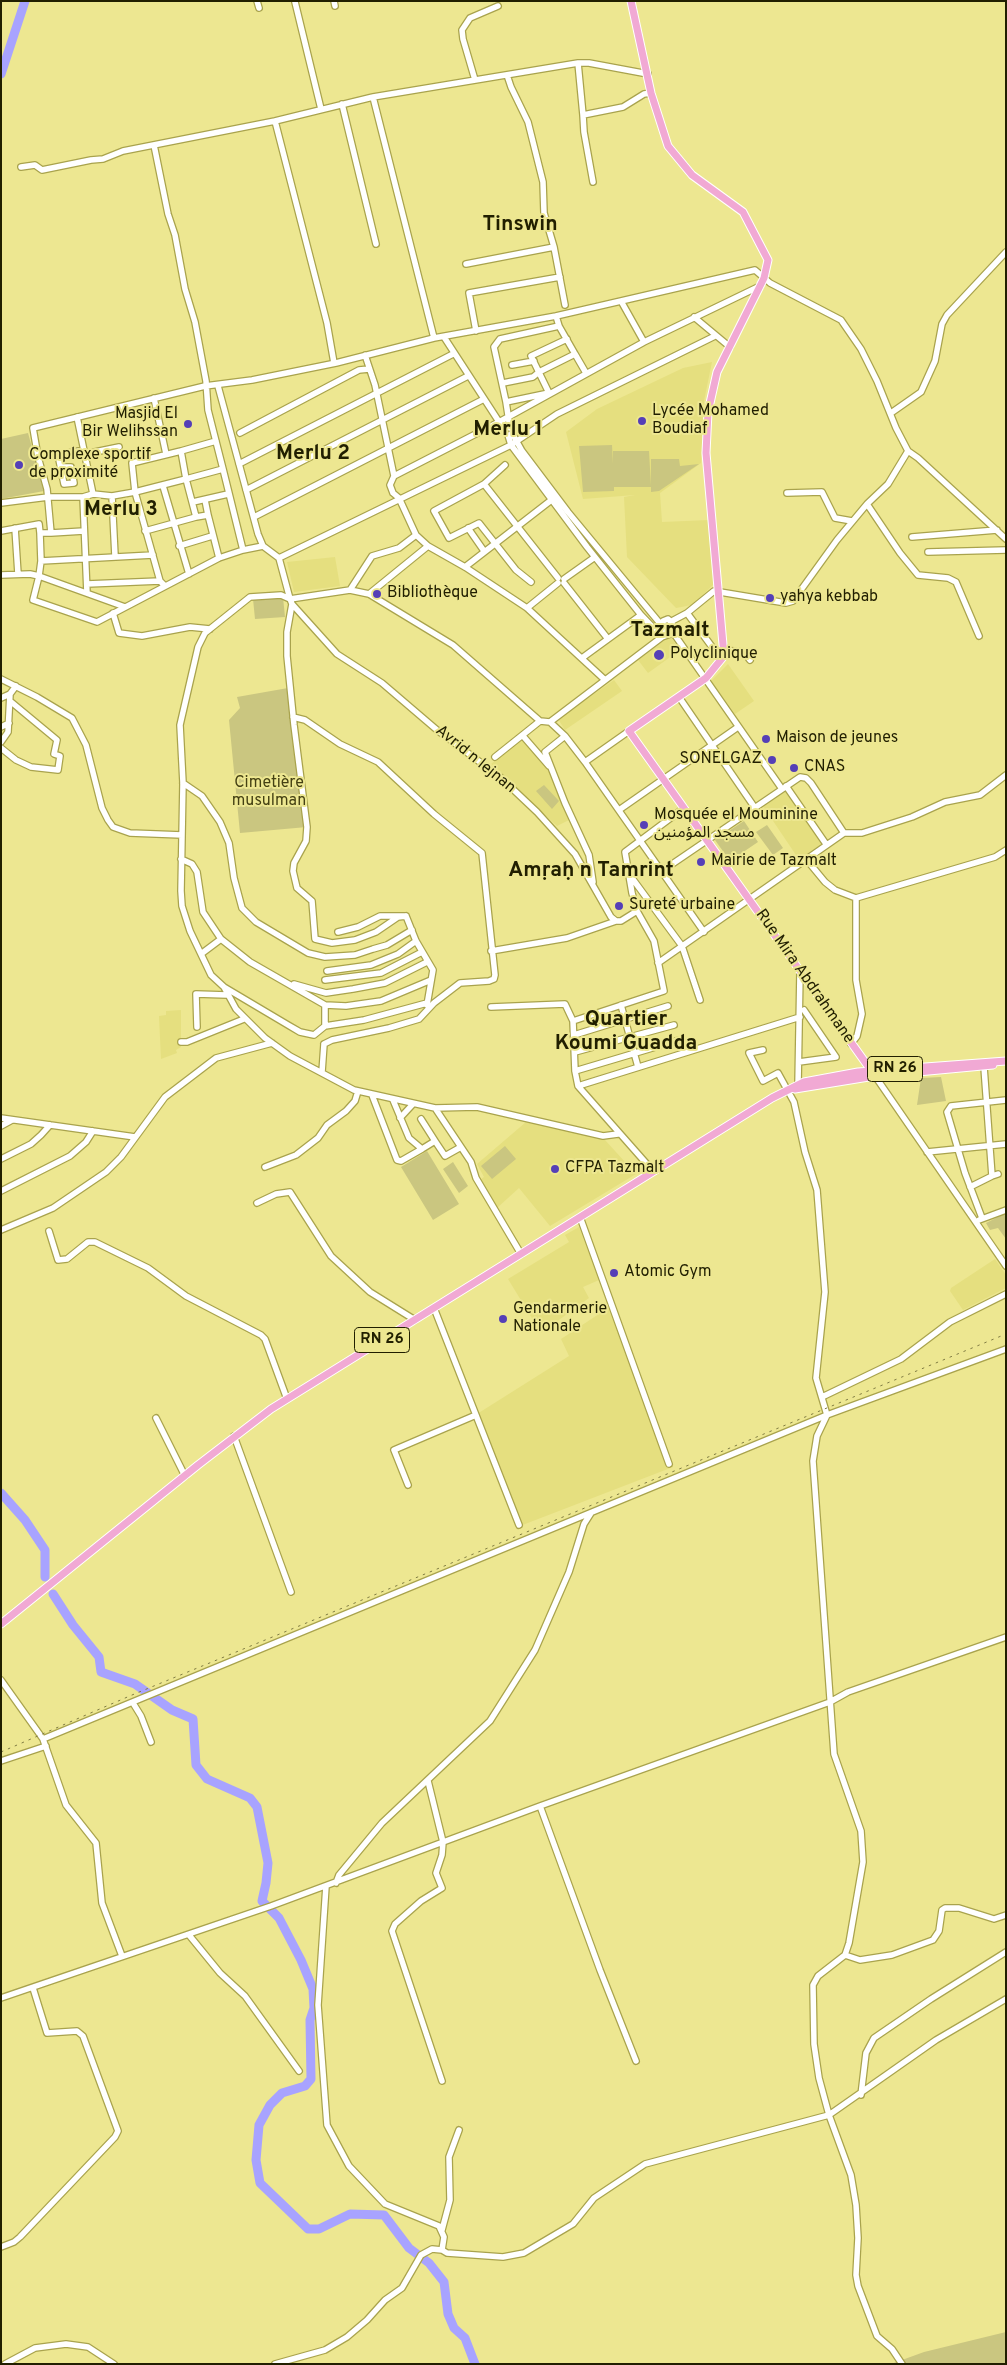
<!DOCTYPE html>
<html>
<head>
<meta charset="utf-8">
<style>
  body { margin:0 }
  #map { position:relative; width:1007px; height:2365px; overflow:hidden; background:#ede791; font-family:Overpass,sans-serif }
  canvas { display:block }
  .frame { position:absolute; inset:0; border:2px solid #211f00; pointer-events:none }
</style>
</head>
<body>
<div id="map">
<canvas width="1007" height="2365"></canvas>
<div class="frame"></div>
</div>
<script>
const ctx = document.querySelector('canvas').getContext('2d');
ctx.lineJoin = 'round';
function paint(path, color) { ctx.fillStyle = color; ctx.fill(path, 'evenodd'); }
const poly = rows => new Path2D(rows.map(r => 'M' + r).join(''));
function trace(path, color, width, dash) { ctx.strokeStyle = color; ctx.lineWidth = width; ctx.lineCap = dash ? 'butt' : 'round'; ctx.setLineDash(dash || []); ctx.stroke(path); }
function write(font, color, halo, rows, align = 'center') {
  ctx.font = font + ' Overpass,"Noto Sans Arabic",sans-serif'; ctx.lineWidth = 4; ctx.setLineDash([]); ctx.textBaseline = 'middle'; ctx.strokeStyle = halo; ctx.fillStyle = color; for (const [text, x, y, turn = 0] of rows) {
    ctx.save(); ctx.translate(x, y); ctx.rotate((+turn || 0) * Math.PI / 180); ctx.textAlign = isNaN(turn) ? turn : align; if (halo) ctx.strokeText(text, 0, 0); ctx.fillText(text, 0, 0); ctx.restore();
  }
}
paint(poly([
  [712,362,704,401,701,463,660,493,662,522,709,520,714,584,692,605,676,608,627,557,624,497,635,495,583,499,566,432,597,409,683,368],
  [335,557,340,586,294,592,287,562],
  [670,636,680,650,648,673,638,660],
  [728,664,754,701,735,714,711,681],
  [614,680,622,691,565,730,558,719],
  [521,739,545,762,569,820,557,826,491,764],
  [785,790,824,844,800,861,763,806],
  [181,1010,181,1047,176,1050,177,1053,161,1059,159,1016,166,1015,166,1011],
  [526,1122,605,1140,636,1174,550,1226,519,1188,497,1208,481,1179,484,1177,477,1164],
  [579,1227,599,1280,583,1287,589,1298,541,1333,508,1279,569,1242,565,1235],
  [995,1259,1006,1275,1006,1288,963,1310,950,1291,951,1288],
  [608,1308,673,1467,520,1526,477,1414,569,1356,561,1339]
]), '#e5df7f');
paint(poly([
  [28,433,44,491,1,499,1,439],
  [612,445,613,464,613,451,649,451,651,486,651,459,679,459,680,466,699,464,659,491,651,492,651,487,614,487,614,491,583,492,579,446],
  [283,597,285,617,255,619,253,599],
  [288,688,307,827,240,833,229,720,240,708,237,697],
  [544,785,559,801,552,809,536,791],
  [744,821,758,842,730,861,715,840],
  [767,825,783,848,773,855,756,832],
  [941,1077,946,1101,917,1105,921,1078],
  [505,1146,516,1159,492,1179,481,1166],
  [427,1151,459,1204,433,1220,401,1167],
  [453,1162,468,1186,459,1193,443,1169],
  [1006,1213,1006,1239,998,1228,990,1230,986,1223],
  [1006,2332,1006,2364,891,2364,924,2352]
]), '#cac680');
trace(poly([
  [1,74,25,1],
  [1,1493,25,1520,45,1550,45,1577],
  [53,1594,73,1625,99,1657,101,1672,135,1684,172,1710,193,1719,196,1765,207,1779,250,1798,257,1807,268,1863,266,1883,262,1901,279,1918,301,1960,313,1989,314,2008,310,2020,311,2079,305,2086,282,2093,270,2105,259,2125,256,2160,260,2183,308,2229,319,2229,350,2214,384,2215,409,2248,429,2263,444,2282,448,2314,454,2328,465,2338,475,2364]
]), '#a8a3ff', 9);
const minor = poly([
  [257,1,259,8],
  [334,1,335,6],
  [295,2,321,109],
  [648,74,589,63,578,63,583,115,623,107,644,94,651,93],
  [507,75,511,87,528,122,543,182,544,213,554,247],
  [475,80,463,39,462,30,470,18,498,6],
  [373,97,434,338],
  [342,104,376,244],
  [583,115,584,132,593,182],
  [275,121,327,323,334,363],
  [154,145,168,214,175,235,185,289,195,322,206,381,208,410,223,469],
  [21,167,35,165,42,170,91,160,103,159,123,151,275,121,373,97,578,63],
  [466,264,554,247,565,305],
  [556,316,559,326,575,354],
  [694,317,730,347],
  [476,331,469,293,560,277],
  [444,337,505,431],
  [644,342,621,301,755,270,770,283,841,320,861,349,877,381,896,428,908,451,918,458,1006,539],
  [365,355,375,385,394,476],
  [512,365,534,361],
  [503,383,533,377,539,372,575,354,586,373],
  [218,386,258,534,263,546,279,558,290,599,350,590,369,594,453,645,540,721,550,722,662,637,667,629],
  [154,398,166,454],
  [506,402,494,347,500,339,559,326],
  [891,413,921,392,935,361,942,324,947,315,1006,252],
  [77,417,93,494,112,496,135,492,160,581,165,586],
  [510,428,506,402,549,393,531,356,567,339],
  [240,433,359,370,369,369],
  [512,433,522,451,568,512,663,627],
  [508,435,511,445,587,547,641,615,662,637,673,633],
  [216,441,181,451,186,479,223,469,243,550,263,546],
  [85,454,119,447],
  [239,464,453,354],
  [505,465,484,484,434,511,449,538,479,523,516,570,531,582],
  [61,467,71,467,74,483,64,484,58,455,84,450],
  [484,484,558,578],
  [163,486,189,574],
  [246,490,468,376],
  [787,493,822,492,835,518,852,521],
  [112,496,115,556],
  [83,497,87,593],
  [205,500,208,515],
  [193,502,228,494],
  [1,503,48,497,83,497,93,494],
  [867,504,900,553,918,575,948,578,956,582,979,636],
  [196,517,208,515,219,558],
  [254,517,484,399],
  [15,528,18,574],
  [468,528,484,551],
  [1,531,39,524,40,533,51,533],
  [84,531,51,533,47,489,38,457,33,428,205,386,252,380,336,363,434,338,556,316,621,301],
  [145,531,196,517,186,479,135,492,132,463,181,451],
  [912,537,997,530],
  [179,546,212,536],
  [928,552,1006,550],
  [279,558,511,445,557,414,715,336],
  [41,561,153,555],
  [465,567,554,498],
  [1,575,30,574,39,576,41,561,40,533],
  [564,579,595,557],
  [564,583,608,639],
  [87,584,160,581],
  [350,590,372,556,399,548,416,535],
  [369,594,428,546],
  [292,604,337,654,382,683,437,730,500,777,537,812,575,854,611,917,616,921,621,921,637,911],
  [125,607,39,576,33,600,97,622,219,558,243,550],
  [527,608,558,583],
  [113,613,119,633,142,636,190,627,210,629],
  [687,613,718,655,724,656],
  [672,621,687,613,714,591,786,603,793,601,837,540,867,504,888,484,908,451],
  [663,627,663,621,668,619,672,623,670,628],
  [672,631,782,789],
  [723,650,744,652,750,660],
  [582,658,641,615],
  [1,679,37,697,72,718,86,745,102,808,108,820,113,827,130,833,182,835],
  [604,679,527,608,465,567,428,546,416,535,399,498,393,493,390,485,394,476,499,422,644,342,760,286],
  [679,697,755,808],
  [1,698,10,694,16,686],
  [293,717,305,720,340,744,378,762,434,814,482,853,495,975,494,979,489,981,460,983,434,1003,419,1019,389,1028,332,1040,324,1044],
  [550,722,565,736,585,762,704,932],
  [1,727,9,723],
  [523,736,549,766],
  [565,736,545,752,565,803,589,855,593,882],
  [1,742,8,732,10,694],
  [1,748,16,760,31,767,58,770,60,756,54,754,57,740,10,701],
  [495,757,540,721],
  [585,762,629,731],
  [183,783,202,796,220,822,229,843,234,878,242,908,256,922,308,953,325,957,355,955,373,949,387,945,412,930],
  [786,786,826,844],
  [619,810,738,727],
  [181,859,192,864,197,872,203,912,221,939,250,962,325,1005,346,1006,381,1001,431,980],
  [806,859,825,882,835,890,856,898,856,980,862,1014,857,1036,851,1044],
  [662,871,800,777,806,778,811,783,844,833],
  [629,874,682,946,700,1000],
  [856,898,995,857,1006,850],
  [406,916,416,941,433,970,427,1005],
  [338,932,358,927,380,916,406,916,398,917,376,932,355,940,332,943,315,939,312,901,297,888,293,871,294,863,306,841,307,827,294,725,287,656,287,632,292,604,290,599,281,595,250,597,205,633,198,647,180,725,183,783,181,891,182,906,190,931,211,975,224,987,236,1009,265,1038,290,1056,354,1090,435,1108,471,1162,476,1178,521,1254],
  [491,951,567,938,616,921],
  [201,954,221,939],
  [658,963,844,833,862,833,912,817,945,802,980,795,1006,775],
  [327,971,371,965,398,954,416,941],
  [325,980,381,973,422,952],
  [294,984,326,993,353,989,385,983,427,962],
  [224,987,288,1025,300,1032,314,1035,325,1026,364,1020,427,1003],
  [325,1005,325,1026],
  [621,1005,638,1067],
  [491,1007,565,1004,573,1021,575,1071,578,1086,653,1171],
  [573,1021,664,991,654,941,637,911,632,893,625,852,684,808],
  [197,1027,196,994,227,995],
  [574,1035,668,1006],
  [181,1042,187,1042,244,1019],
  [763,1050,749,1053,763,1081,778,1073,794,1102,805,1152,817,1190,825,1292,816,1378,827,1415,1006,1349],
  [575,1052,674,1025],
  [799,1062,836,1057,804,1010],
  [984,1067,992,1176,998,1174],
  [575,1071,679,1040],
  [322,1072,324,1044],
  [875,1076,1006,1266],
  [798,1085,800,972],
  [578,1086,800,1017],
  [372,1095,397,1160,401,1161,422,1149],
  [393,1100,409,1138,422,1149,435,1141,421,1119],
  [435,1108,477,1107,603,1136,618,1134],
  [1,1118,135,1137],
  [400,1118,413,1104],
  [1,1126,12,1120],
  [435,1141,445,1156,461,1147],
  [927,1152,1006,1144],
  [1,1159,31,1144,41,1135,50,1125],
  [265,1167,296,1155,318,1138,327,1125,346,1111,355,1101,358,1091],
  [970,1187,992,1176],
  [1,1191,70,1156,86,1142,93,1131],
  [257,1203,276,1194,290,1192,331,1256,370,1292,415,1320],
  [580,1217,669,1464],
  [982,1218,965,1173,947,1112,951,1106,1006,1100],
  [979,1220,1006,1210],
  [1,1230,53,1208,106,1172,121,1157,165,1097,216,1058,272,1043],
  [49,1231,58,1260,67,1259,88,1242,95,1242,148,1268,186,1296,261,1335,265,1339,287,1399],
  [434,1308,519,1525],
  [822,1397,901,1359,950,1322,1006,1294],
  [827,1415,817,1436,813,1461,834,1754,861,1831,863,1862,849,1943,845,1955,818,1976,813,1985,814,2044,819,2078,829,2115,851,2175,856,2205,858,2238,856,2275,858,2286,877,2336,892,2349,902,2364],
  [156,1418,185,1476],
  [234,1436,291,1592],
  [408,1485,394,1450,476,1415],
  [1,1680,43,1739,66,1805,96,1843,102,1903,122,1956],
  [133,1703,141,1716,151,1742],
  [43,1739,827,1415],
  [1,1761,46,1746],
  [428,1781,443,1842,442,1855,436,1873,442,1888,421,1901,395,1924,392,1931,442,2081],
  [540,1806,600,1970,636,2061],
  [336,1883,339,1875,382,1823,490,1721,535,1650,569,1572,584,1524,591,1513],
  [326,1886,318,2005,327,2125,349,2166,385,2204,439,2226,444,2237,442,2250,447,2253,503,2257,524,2253,573,2224,594,2198,645,2164,829,2115,936,2040,1006,1999],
  [189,1935,220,1973,245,1996,299,2071],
  [845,1955,860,1960,892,1955,933,1940,939,1931,942,1910,945,1908,959,1908,994,1919,1006,1915],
  [1,1998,271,1906,540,1806,830,1702,848,1692,1006,1637],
  [861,2095,866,2053,874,2038,931,1999,1006,1952],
  [442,2230,450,2200,449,2157,459,2130],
  [1,2247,14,2242,20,2237,115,2137,118,2131,83,2036,77,2031,47,2033,33,1988],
  [5,2364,35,2348,66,2344,88,2347,114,2364],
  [275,2364,325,2350,347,2337,367,2320,385,2300,402,2288,421,2255,432,2249,442,2250]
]);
const major = poly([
  [631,1,651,93,668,146,692,175,743,212,768,260,764,278,717,372,708,412,706,453,724,656,706,678,629,731,875,1076],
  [795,1089,875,1076,993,1065],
  [1,1624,198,1465,271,1409,772,1098,804,1082,858,1072,1006,1061]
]);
trace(minor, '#a9a34d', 8);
trace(major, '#fff', 9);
trace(minor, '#fff', 5.5);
trace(major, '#f1a9d4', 7);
trace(poly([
  [1,1752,132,1695,1006,1334]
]), '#7f7b43', 1, [2.5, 5]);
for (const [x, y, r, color] of [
  [642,421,5,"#553fb7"],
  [188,424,5,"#553fb7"],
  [19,465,5,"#553fb7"],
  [377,594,5,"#553fb7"],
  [770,598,5,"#553fb7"],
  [659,655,6,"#553fb7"],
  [766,739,5,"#553fb7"],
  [772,760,5,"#553fb7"],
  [794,768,5,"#553fb7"],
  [644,825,5,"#553fb7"],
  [701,862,5,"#553fb7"],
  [619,906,5,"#553fb7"],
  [555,1169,5,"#553fb7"],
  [614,1273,5,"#553fb7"],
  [503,1319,5,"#553fb7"]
]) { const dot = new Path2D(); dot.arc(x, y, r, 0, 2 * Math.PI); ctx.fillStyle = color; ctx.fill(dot); trace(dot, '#ede791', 2); }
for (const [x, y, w] of [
  [895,1069,55],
  [382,1340,55]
]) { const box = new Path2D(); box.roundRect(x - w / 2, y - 12.5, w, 25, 4); ctx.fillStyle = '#ede791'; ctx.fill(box); trace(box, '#211f00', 1); }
write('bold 15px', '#211f00', null, [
  ["RN 26",895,1069],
  ["RN 26",382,1340]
]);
write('16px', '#211f00', '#ede791', [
  ["Lycée Mohamed",652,412],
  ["Boudiaf",652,430],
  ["Masjid El",178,415,"right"],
  ["Bir Welihssan",178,433,"right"],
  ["Complexe sportif",29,456],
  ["de proximité",29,474],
  ["Bibliothèque",387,594],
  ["yahya kebbab",780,598],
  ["Polyclinique",670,655],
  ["Maison de jeunes",776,739],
  ["SONELGAZ",762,760,"right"],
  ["CNAS",804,768],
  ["Mosquée el Mouminine",654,816],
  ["مسجد المؤمنين",654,834],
  ["Mairie de Tazmalt",711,862],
  ["Sureté urbaine",629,906],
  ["CFPA Tazmalt",565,1169],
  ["Atomic Gym",624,1273],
  ["Gendarmerie",513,1310],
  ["Nationale",513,1328]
], 'left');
write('16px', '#211f00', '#ede791', [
  ["Avrid n lejnan",475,760,39],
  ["Rue Mira Abdrahmane",804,977,55]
]);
write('16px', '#444013', '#ede791', [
  ["Cimetière",269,784],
  ["musulman",269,802]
]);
write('bold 21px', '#211f00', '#ede791', [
  ["Tinswin",520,226],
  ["Merlu 1",508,431],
  ["Merlu 2",313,455],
  ["Merlu 3",121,511],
  ["Tazmalt",670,632],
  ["Amṛaḥ n Tamrint",591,872],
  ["Quartier",626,1021],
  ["Koumi Guadda",626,1045]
]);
</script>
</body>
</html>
